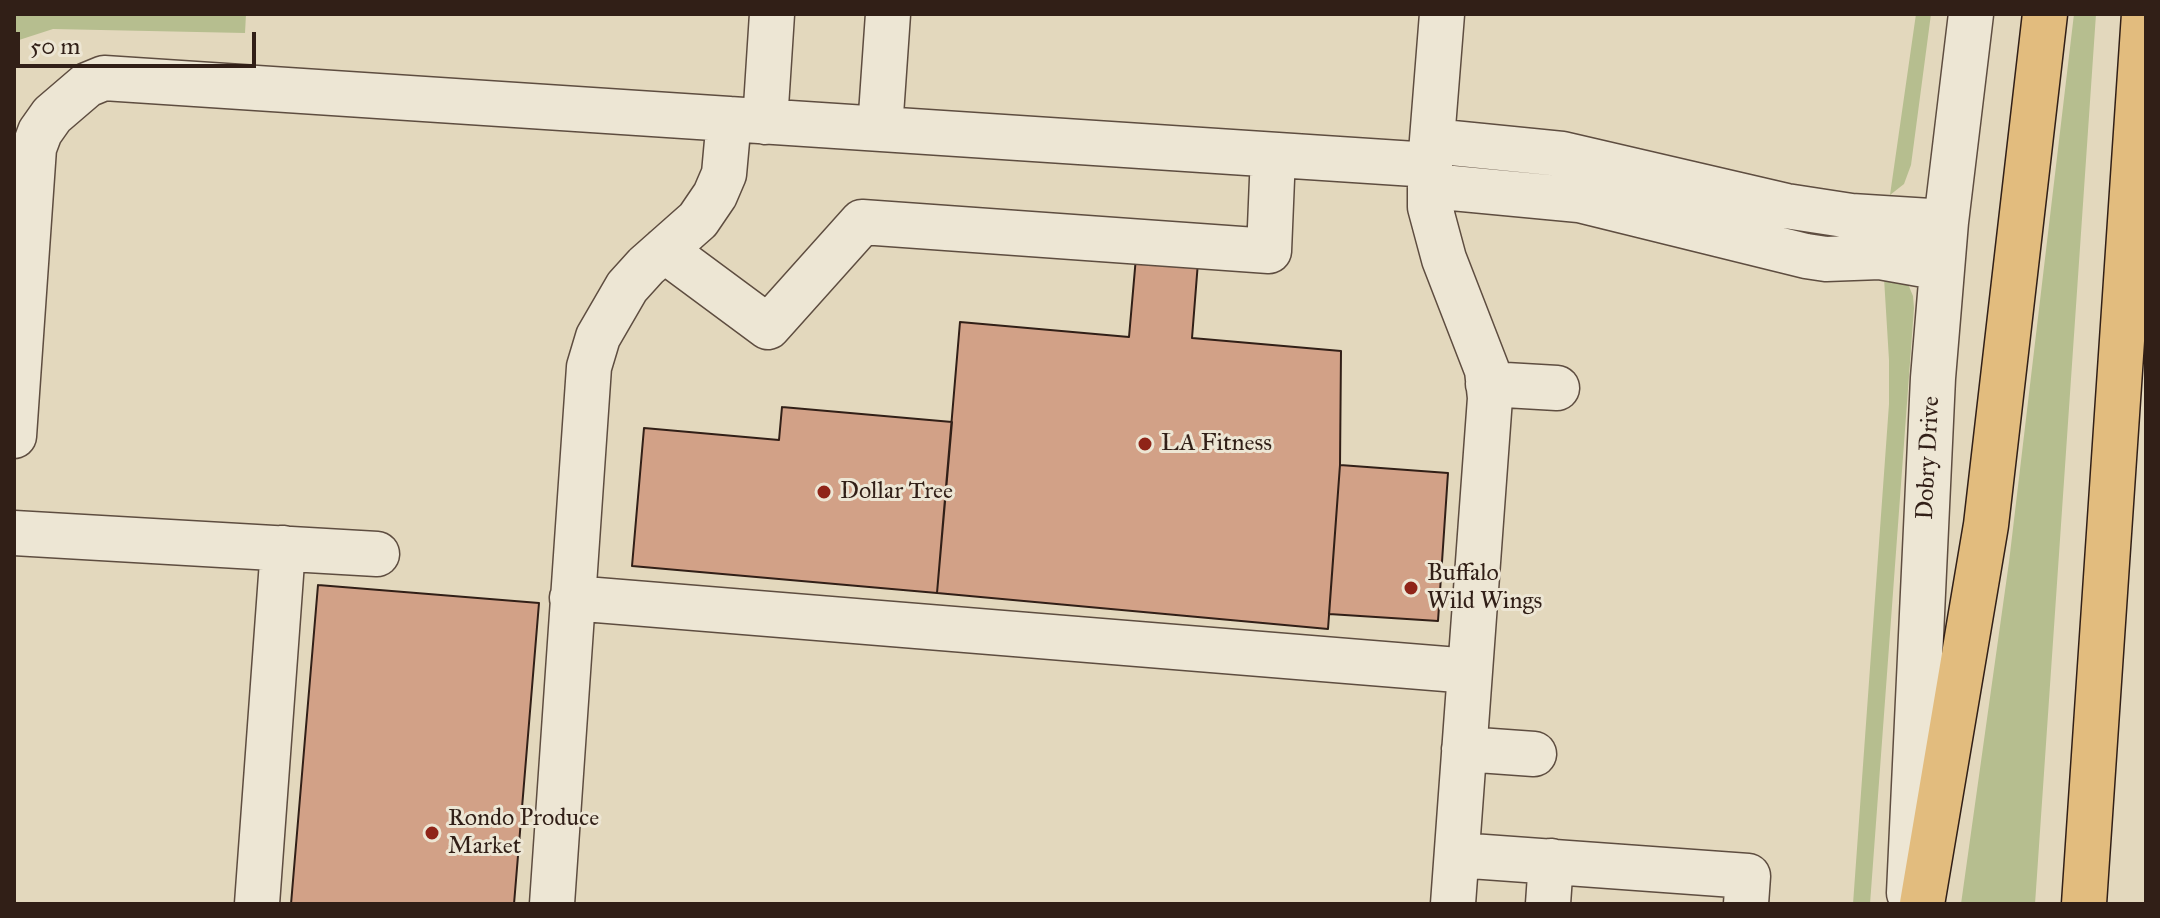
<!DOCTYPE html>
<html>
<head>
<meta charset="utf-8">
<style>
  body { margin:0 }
  #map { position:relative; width:2160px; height:918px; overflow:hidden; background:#e3d8bd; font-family:"IM FELL Great Primer",serif }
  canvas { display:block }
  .frame { position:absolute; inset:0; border:16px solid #311f17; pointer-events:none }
  .scale { position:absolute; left:16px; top:32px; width:240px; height:36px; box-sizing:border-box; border:4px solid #311f17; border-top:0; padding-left:10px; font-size:24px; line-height:28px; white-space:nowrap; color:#311f17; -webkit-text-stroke:6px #ede6d4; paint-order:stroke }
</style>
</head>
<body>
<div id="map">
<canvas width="2160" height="918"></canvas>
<div class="frame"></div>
<div class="scale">50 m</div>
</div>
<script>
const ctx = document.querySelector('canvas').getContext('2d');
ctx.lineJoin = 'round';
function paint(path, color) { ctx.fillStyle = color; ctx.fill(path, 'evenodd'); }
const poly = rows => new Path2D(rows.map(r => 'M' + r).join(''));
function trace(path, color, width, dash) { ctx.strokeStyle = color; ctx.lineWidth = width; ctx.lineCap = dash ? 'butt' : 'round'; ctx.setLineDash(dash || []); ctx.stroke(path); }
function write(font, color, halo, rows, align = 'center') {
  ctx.font = font + ' "IM FELL Great Primer",serif'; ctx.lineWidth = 6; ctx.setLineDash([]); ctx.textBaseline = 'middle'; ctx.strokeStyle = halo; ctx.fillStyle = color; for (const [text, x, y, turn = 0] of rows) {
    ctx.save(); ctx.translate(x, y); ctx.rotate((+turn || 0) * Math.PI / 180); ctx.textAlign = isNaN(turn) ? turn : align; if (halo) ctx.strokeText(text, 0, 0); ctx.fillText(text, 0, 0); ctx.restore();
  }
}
paint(poly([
  [14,14,246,14,245,33,53,29,19,40,14,77],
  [1916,14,1931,14,1911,165,1904,184,1890,195],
  [2074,14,2096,14,2035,904,1961,904,2009,562],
  [1884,278,1908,284,1913,296,1914,308,1870,904,1853,904,1889,404,1889,360]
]), '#b6be8f');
const building = poly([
  [1136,257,1198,262,1192,338,1341,351,1340,465,1328,629,937,593,960,322,1129,337,1136,257],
  [782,407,952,422,937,593,632,566,644,428,779,440,782,407],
  [1340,465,1448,473,1438,621,1329,614,1340,465],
  [318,585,539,603,514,904,291,904,318,585]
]);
paint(building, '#d2a187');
trace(building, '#311f17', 2);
const minor = poly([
  [1442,14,1430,165,1430,207,1444,259,1487,370,1490,398,1453,904],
  [765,122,772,14],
  [880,129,888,14],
  [1432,141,1562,154,1786,206,1851,216,1946,222],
  [1431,186,1579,200,1806,256,1826,259,1880,257,1942,268],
  [664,250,768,327,862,222,1269,251,1273,155],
  [1488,384,1557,388],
  [14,436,34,148,40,132,52,115,87,85,104,78,1430,165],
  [14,533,377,554],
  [572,598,1470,671],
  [1464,749,1534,754],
  [1457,855,1748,876,1746,904],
  [1909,893,1933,378,1946,222,1971,14],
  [257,904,283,548],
  [552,904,589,367,598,337,627,287,646,266,698,220,715,195,724,174,729,119],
  [1548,904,1551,861]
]);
const highway = poly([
  [1922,904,1986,525,2045,14],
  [2084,904,2144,14]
]);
trace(minor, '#5e4d40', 47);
trace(highway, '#311f17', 47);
trace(minor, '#ede6d4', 44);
trace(highway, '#e2bc7e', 44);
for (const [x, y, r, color] of [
  [1145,444,8,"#8f2418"],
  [824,492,8,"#8f2418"],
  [1411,588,8,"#8f2418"],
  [432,833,8,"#8f2418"]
]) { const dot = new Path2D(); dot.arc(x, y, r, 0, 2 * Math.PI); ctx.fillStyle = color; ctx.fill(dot); trace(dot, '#ede6d4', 3); }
write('24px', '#311f17', '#ede6d4', [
  ["LA Fitness",1161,444],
  ["Dollar Tree",840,492],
  ["Buffalo",1427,574],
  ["Wild Wings",1427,602],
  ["Rondo Produce",448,819],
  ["Market",448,847]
], 'left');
write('24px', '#311f17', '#ede6d4', [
  ["Dobry Drive",1929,458,-87]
]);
</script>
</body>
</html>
